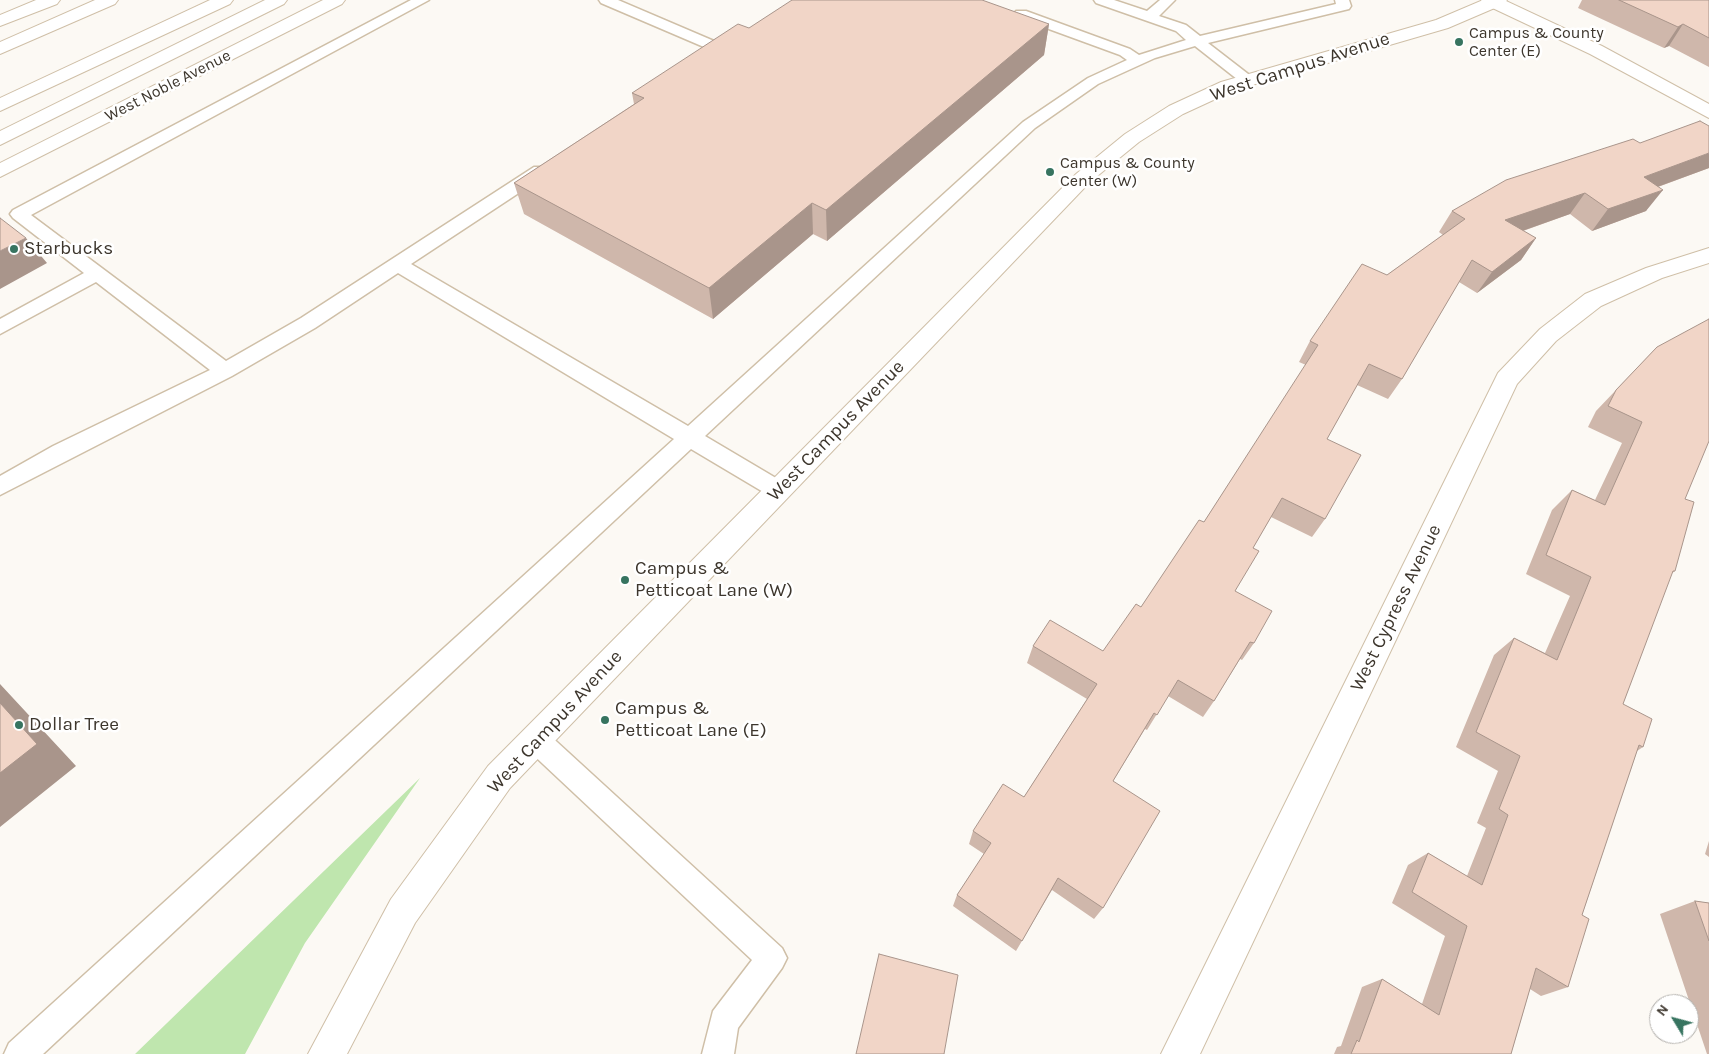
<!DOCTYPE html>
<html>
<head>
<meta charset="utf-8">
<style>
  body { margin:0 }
  #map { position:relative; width:1709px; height:1054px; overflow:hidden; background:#fcf9f4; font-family:Karla,sans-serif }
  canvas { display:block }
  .north { position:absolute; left:1649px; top:994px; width:50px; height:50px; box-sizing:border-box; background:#fff; border:1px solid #b1afab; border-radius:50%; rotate:307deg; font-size:14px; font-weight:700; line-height:20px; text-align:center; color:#3d362d }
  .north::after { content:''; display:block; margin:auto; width:18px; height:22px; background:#377460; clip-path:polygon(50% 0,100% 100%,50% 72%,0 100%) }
</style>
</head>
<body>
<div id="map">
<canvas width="1709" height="1054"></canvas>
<div class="north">N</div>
</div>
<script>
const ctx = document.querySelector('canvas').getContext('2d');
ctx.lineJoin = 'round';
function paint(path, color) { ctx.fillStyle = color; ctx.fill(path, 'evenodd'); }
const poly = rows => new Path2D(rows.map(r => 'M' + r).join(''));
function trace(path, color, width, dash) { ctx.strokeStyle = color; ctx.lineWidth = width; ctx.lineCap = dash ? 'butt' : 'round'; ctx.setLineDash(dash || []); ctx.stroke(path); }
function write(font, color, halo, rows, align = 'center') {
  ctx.font = font + ' Karla,sans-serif'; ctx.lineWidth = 5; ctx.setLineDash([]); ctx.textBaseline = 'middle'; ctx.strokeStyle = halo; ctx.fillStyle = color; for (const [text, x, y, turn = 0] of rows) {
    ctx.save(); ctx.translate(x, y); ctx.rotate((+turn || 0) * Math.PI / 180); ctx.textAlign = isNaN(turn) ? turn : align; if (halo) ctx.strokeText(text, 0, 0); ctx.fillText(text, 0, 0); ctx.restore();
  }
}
paint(poly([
  [420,778,305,943,245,1054,135,1054]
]), '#bfe6ae');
const lane = poly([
  [411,0,429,0,31,215,226,361,301,318,534,167,546,167,548,171,546,175,411,264,688,426,1023,122,1088,78,1127,60,1120,55,1016,17,1014,14,1016,11,1026,11,1130,49,1139,55,1186,40,1176,31,1096,3,1094,0,1114,0,1147,11,1160,0,1175,0,1159,16,1186,25,1200,36,1336,4,1335,0,1349,0,1351,6,1349,9,1208,43,1252,77,1255,80,1252,83,1242,83,1195,46,1155,58,1098,84,1035,128,705,436,786,484,789,490,786,496,778,499,770,496,691,449,43,1054,4,1054,9,1043,674,439,398,273,315,328,232,376,0,495,0,476,53,446,210,370,96,282,0,334,0,319,84,273,13,218,10,214,13,210,411,0],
  [599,0,618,0,728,47,730,50,728,53,718,53,601,3,599,0],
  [536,728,545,731,782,948,787,958,782,968,738,1028,734,1054,702,1054,713,1011,752,960,527,749,523,740,527,731,536,728]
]);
const street = poly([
  [1483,0,1507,0,1504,4,1448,28,1235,90,1183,114,1139,142,1090,182,510,788,415,923,347,1054,308,1054,391,899,488,766,1076,174,1125,134,1169,106,1221,82,1436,20,1483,0],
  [1709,248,1709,263,1662,278,1601,306,1556,341,1517,384,1200,1054,1161,1054,1498,373,1540,329,1585,294,1646,268,1709,248]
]);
const secondary = poly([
  [323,0,345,0,342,4,0,177,0,163,323,0],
  [1481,0,1504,0,1602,46,1709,104,1709,118,1590,54,1484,4,1481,0]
]);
const highway = poly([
  [36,0,60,0,57,4,0,26,0,15,36,0],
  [95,0,118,0,115,4,0,54,0,42,95,0],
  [210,0,233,0,230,4,0,111,0,98,210,0],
  [265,0,287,0,284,4,0,145,0,131,265,0]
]);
trace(lane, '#cfbfa7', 3);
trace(street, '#cfbfa7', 2);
trace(secondary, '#cfbfa7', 2);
trace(highway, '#cfbfa7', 2);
paint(lane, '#fff');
paint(street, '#fff');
paint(secondary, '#fff');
paint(highway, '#fff');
paint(poly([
  [1582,0,1709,0,1709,67,1669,46,1664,48,1578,8],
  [1049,24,1044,55,827,241,813,234,713,319,524,214,514,183,634,104,632,93,749,28],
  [1640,143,1709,168,1658,187,1646,211,1592,231,1570,214,1523,231,1536,238,1521,260,1477,293,1459,282,1402,379,1388,399,1357,385,1327,439,1325,519,1312,537,1271,517,1253,548,1235,591,1254,643,1242,660,1240,659,1214,701,1203,717,1168,696,1147,730,1145,729,1113,781,1103,908,1094,919,1052,890,1016,951,953,906,957,895,984,854,969,844,973,831,1024,797,1087,699,1027,663,1033,646,1103,651,1141,607,1204,522,1306,365,1299,362,1310,341,1387,275,1443,235,1439,232,1452,211],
  [1657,347,1685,499,1675,571,1671,574,1623,704,1643,747,1637,751,1582,915,1568,987,1541,996,1530,989,1511,1054,1334,1054,1337,1047,1341,1046,1362,987,1382,979,1422,1004,1445,936,1392,903,1408,865,1428,853,1467,876,1486,828,1477,823,1498,771,1456,747,1494,655,1514,638,1545,653,1570,596,1526,574,1552,510,1572,490,1595,500,1622,443,1588,427,1596,411],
  [1709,841,1709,857,1705,854],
  [1695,901,1709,903,1709,1054,1707,1054,1660,914]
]), '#cfb7ab');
paint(poly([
  [1049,24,1044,55,827,241,826,210],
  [1683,24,1669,46,1664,48,1678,27],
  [1709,153,1709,168,1627,198,1644,177],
  [1663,190,1646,211,1592,231,1608,209],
  [1585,193,1570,214,1491,242,1505,220],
  [812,203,813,234,713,319,709,288],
  [26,238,47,263,0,289,0,251],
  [1536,238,1521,260,1477,293,1492,272],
  [0,684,76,766,0,827]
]), '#a9958b');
const building = poly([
  [792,0,982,0,1049,24,826,210,812,203,709,288,514,183,644,98,632,93,738,24,749,28,792,0],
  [1619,0,1709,0,1709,38,1683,24,1678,27,1619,0],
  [1700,121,1709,126,1709,153,1644,177,1663,190,1608,209,1585,193,1505,220,1536,238,1492,272,1472,260,1402,379,1369,364,1327,439,1361,455,1325,519,1282,498,1253,548,1259,551,1235,591,1272,611,1254,643,1250,642,1214,701,1178,680,1157,715,1154,713,1113,781,1160,811,1103,908,1058,878,1022,941,957,895,991,843,973,831,1003,784,1024,797,1097,684,1033,646,1050,620,1103,651,1136,604,1141,607,1199,520,1204,522,1318,345,1310,341,1362,264,1387,275,1465,219,1452,211,1506,180,1633,139,1640,143,1700,121],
  [0,218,26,238,0,251,0,218],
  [1709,319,1709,441,1685,499,1694,502,1675,571,1673,571,1623,704,1652,719,1643,747,1639,745,1582,915,1589,919,1568,987,1536,968,1511,1054,1351,1054,1357,1040,1359,1042,1382,979,1439,1015,1467,926,1412,892,1428,853,1482,885,1508,815,1499,809,1520,756,1476,732,1514,638,1557,660,1591,577,1546,555,1572,490,1605,505,1642,422,1608,406,1616,390,1657,347,1709,319],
  [0,703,37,744,0,773,0,703],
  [1695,901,1709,903,1709,941,1695,901],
  [879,954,958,975,944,1054,856,1054,879,954]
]);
paint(building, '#f1d5c7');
trace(building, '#a9958b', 1);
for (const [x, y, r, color] of [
  [1459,42,5,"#377460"],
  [1050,172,5,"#377460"],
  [14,249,5,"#377460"],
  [625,580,5,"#377460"],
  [605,720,5,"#377460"],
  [19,725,5,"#377460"]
]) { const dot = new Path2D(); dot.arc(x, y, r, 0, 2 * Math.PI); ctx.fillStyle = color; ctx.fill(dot); trace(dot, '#fff', 2); }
write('16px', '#3d362d', '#fff', [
  ["Campus & County",1469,33],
  ["Center (E)",1469,51],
  ["Campus & County",1060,163],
  ["Center (W)",1060,181]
], 'left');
write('16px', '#3d362d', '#fff', [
  ["West Noble Avenue",168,86,-27]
]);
write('19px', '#3d362d', '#fff', [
  ["West Campus Avenue",1300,67,-18],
  ["West Campus Avenue",836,431,-46],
  ["West Cypress Avenue",1396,608,-64],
  ["West Campus Avenue",555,722,-47]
]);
write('19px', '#3d362d', '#fff', [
  ["Starbucks",24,249],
  ["Campus &",635,569],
  ["Petticoat Lane (W)",635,591],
  ["Campus &",615,709],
  ["Petticoat Lane (E)",615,731],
  ["Dollar Tree",29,725]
], 'left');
</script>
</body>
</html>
